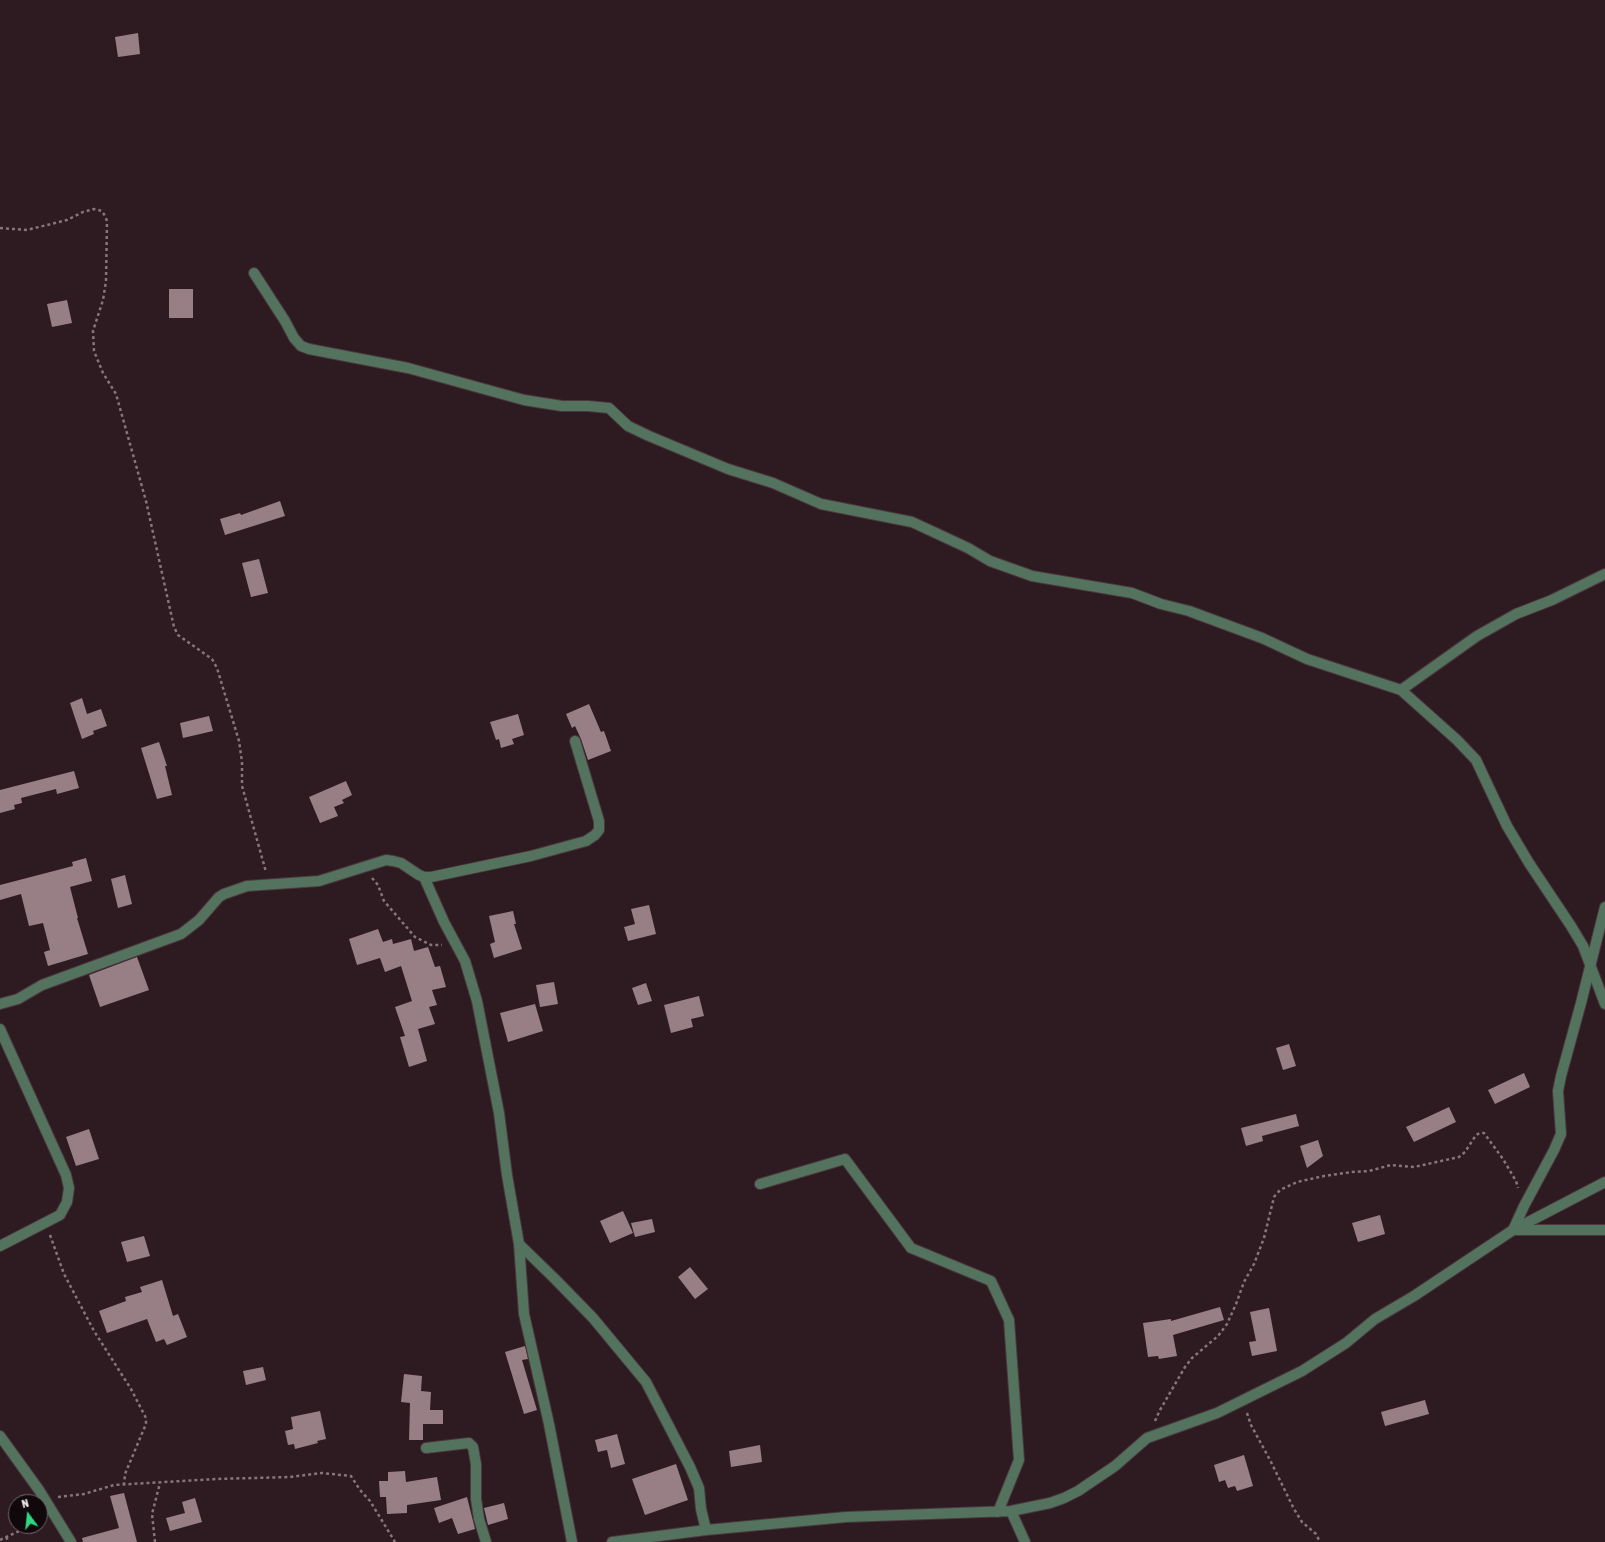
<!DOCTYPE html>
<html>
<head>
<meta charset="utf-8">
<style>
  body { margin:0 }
  #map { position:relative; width:1605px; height:1542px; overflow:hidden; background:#2e1b21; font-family:"Asap Condensed",sans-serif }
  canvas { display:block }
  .north { position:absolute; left:8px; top:1494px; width:40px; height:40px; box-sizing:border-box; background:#11080b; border:1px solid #6f6467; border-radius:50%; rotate:345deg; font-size:11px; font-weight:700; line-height:16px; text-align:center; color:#fbedf1 }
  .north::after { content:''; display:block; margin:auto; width:14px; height:18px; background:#2ed883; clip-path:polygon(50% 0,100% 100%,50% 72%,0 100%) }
</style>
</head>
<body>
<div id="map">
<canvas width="1605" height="1542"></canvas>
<div class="north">N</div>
</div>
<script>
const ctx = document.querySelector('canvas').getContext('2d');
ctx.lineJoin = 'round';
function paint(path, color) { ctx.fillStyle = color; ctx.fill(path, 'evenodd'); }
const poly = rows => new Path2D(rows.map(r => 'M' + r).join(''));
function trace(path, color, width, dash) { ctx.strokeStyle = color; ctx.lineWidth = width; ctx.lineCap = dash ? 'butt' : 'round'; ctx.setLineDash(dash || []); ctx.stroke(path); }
paint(poly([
  [138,33,140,54,118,57,115,37],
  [169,289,193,289,193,318,169,318],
  [67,300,72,323,52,327,47,304],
  [280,501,285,516,225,535,220,519,240,513,241,515],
  [259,559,268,593,251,597,242,563],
  [82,698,87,714,101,709,107,726,93,731,94,734,82,739,70,703],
  [589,704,601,732,604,731,611,751,588,760,581,739,575,726,572,728,566,714],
  [518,714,524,735,512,739,514,744,501,748,499,739,496,740,490,722],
  [209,716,213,731,183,738,180,723],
  [159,742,167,766,165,766,172,795,157,799,141,748],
  [74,771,79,788,57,794,56,789,21,798,22,803,14,805,15,809,0,813,0,790],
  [346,781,352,795,342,800,344,803,334,807,338,816,320,823,309,797],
  [86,858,92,881,70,887,78,918,77,918,88,954,48,966,44,952,50,950,43,923,29,926,21,894,0,900,0,885,73,866,72,862],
  [125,875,132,904,118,908,111,879],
  [649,905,656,934,628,941,624,927,635,924,631,909],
  [513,911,516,924,514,924,522,949,494,958,490,944,495,942,489,916],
  [378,929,383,942,392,939,393,944,411,939,414,951,428,947,435,967,440,966,446,987,432,990,437,1005,429,1007,435,1024,418,1029,427,1061,409,1067,400,1037,405,1036,395,1007,412,1001,401,966,385,972,380,958,357,965,349,939],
  [137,957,149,990,100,1007,89,975],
  [554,982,558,1004,540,1007,536,985],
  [646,983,652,1001,638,1005,632,988],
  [699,996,704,1016,691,1019,693,1027,671,1033,664,1005],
  [535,1004,543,1031,508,1042,500,1013],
  [1289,1044,1296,1066,1283,1070,1276,1048],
  [1524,1073,1530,1087,1495,1104,1488,1090],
  [1449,1107,1456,1122,1414,1142,1406,1127],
  [1296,1114,1299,1126,1262,1136,1263,1141,1246,1146,1241,1128],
  [89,1129,99,1159,76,1166,66,1137],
  [1318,1140,1323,1156,1307,1168,1300,1146],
  [623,1211,633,1233,610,1243,600,1221],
  [1380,1215,1385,1234,1358,1242,1352,1223],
  [652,1219,655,1232,635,1237,631,1223],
  [144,1236,150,1256,127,1262,121,1242],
  [690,1267,708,1289,695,1299,678,1277],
  [162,1280,173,1316,178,1314,187,1337,167,1345,164,1339,156,1342,147,1319,107,1333,99,1311,126,1301,125,1297,142,1292,140,1287],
  [1220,1307,1224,1320,1173,1335,1177,1356,1159,1359,1158,1356,1148,1357,1143,1323,1171,1319,1171,1321],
  [1269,1308,1277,1351,1252,1356,1249,1342,1256,1341,1250,1312],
  [525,1346,528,1359,522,1360,537,1410,524,1414,505,1352],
  [263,1367,266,1380,246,1385,243,1371],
  [404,1374,422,1376,421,1391,431,1392,430,1410,443,1410,443,1424,423,1424,423,1440,409,1440,410,1403,401,1402],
  [1425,1400,1429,1414,1385,1426,1381,1412],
  [320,1411,326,1439,317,1441,318,1443,295,1449,294,1444,288,1445,285,1431,293,1429,291,1417],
  [617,1434,625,1464,611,1468,607,1450,598,1452,595,1440],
  [760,1445,762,1462,731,1467,729,1451],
  [1244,1455,1253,1486,1237,1491,1235,1486,1228,1488,1225,1480,1219,1482,1214,1465],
  [676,1464,688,1500,645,1515,632,1479],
  [405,1471,406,1482,437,1477,441,1500,407,1505,407,1513,387,1514,386,1497,380,1497,379,1481,388,1481,388,1472],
  [124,1493,137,1542,83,1542,82,1538,119,1528,110,1496],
  [467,1497,475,1529,458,1534,452,1518,439,1523,434,1508],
  [195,1498,202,1522,170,1531,166,1518,185,1513,182,1502],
  [504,1503,508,1519,488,1525,484,1508]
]), '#987f86');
const street = poly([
  [254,273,285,321,294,338,301,346,309,349,408,368,524,400,562,406,588,406,609,408,628,426,649,436,728,469,773,483,821,504,912,522,968,548,990,561,1032,576,1132,593,1161,604,1189,611,1262,638,1307,659,1401,690,1457,740,1476,760,1507,826,1529,863,1571,926,1583,946,1605,1004],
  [1401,690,1477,636,1516,614,1552,600,1605,574],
  [424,877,444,922,465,961,477,1001,499,1113,507,1175,519,1244,524,1314,549,1424,572,1542],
  [1605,907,1581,1003,1561,1076,1558,1091,1561,1134,1554,1150,1524,1206,1513,1230,1605,1230],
  [0,1004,18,999,42,985,181,934,199,920,219,897,224,894,247,886,319,881,386,860,393,861,401,863,419,875,424,877,431,877,531,856,586,841,595,835,599,830,599,821,575,741],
  [0,1029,66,1175,69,1188,67,1202,60,1215,0,1246],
  [760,1184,845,1159,911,1248,991,1281,1009,1320,1019,1460,998,1512],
  [519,1244,555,1279,593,1318,646,1382,690,1467,699,1488,701,1509,706,1530],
  [0,1436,39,1490,71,1542],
  [426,1448,469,1443,473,1447,476,1464,476,1499,479,1519,486,1542],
  [1011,1511,1025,1542],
  [612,1542,706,1530,846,1517,1011,1511,1050,1503,1064,1498,1078,1491,1115,1466,1147,1438,1217,1413,1302,1371,1346,1343,1375,1319,1414,1296,1513,1230,1605,1182]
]);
trace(street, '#4b383e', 12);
trace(poly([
  [0,228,27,230,67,220,83,212,94,209,102,211,105,216,107,221,106,281,103,300,93,331,94,351,103,373,116,394,146,501,174,627,178,635,212,659,217,668,239,741,242,762,242,786,266,872],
  [372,878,378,885,384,901,415,937,431,945,442,945],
  [50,1235,64,1274,94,1331,131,1389,146,1418,146,1424,125,1474,124,1485],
  [1247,1413,1251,1425,1270,1460,1294,1509,1302,1522,1316,1534,1320,1542],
  [1155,1421,1160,1410,1185,1367,1192,1358,1218,1336,1227,1324,1236,1304,1244,1282,1254,1264,1264,1238,1274,1197,1280,1190,1297,1182,1324,1176,1352,1172,1369,1171,1391,1165,1414,1167,1459,1157,1465,1152,1476,1135,1480,1133,1484,1133,1503,1159,1516,1181,1518,1188],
  [58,1497,84,1494,114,1485,216,1479,290,1477,322,1473,351,1476,360,1490,370,1501,395,1542],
  [6,1537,9,1542],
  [0,1540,30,1526],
  [155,1542,152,1514,160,1483]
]), '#86757a', 2.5, [3, 3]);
trace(street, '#53735e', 10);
</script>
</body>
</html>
